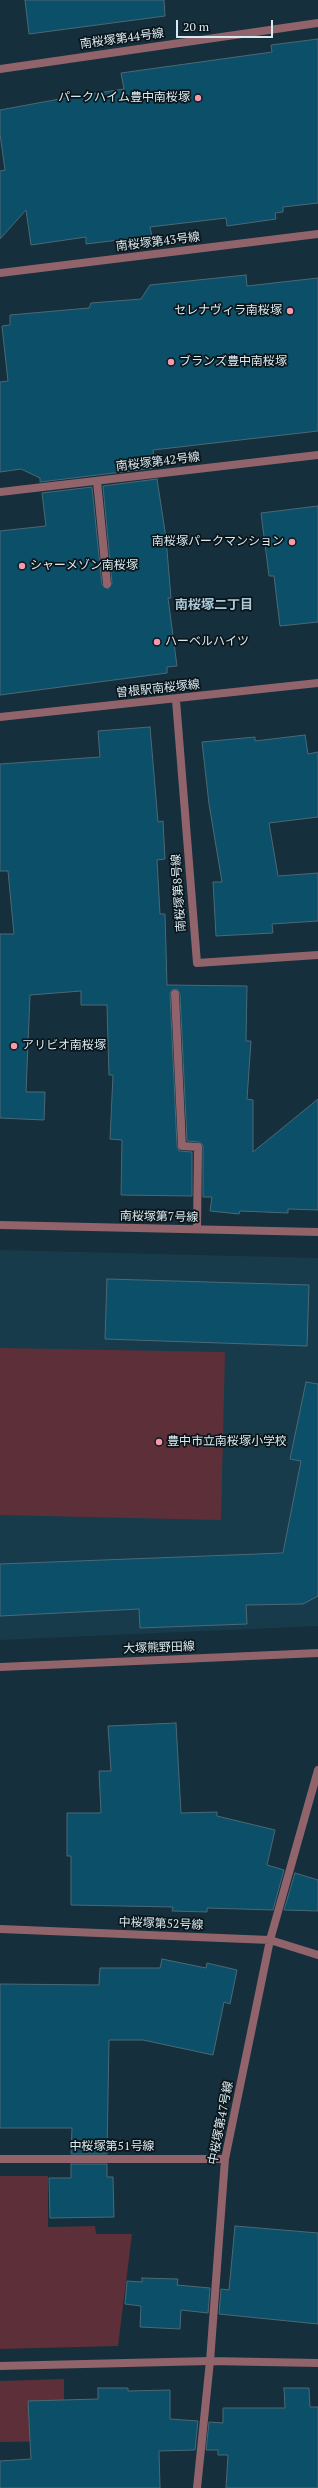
<!DOCTYPE html>
<html>
<head>
<meta charset="utf-8">
<style>
  body { margin:0 }
  #map { position:relative; width:318px; height:2488px; overflow:hidden; background:#152f3c; font-family:"PT Serif",serif }
  canvas { display:block }
  .scale { position:absolute; left:176px; top:20px; width:97px; height:18px; box-sizing:border-box; border:2px solid #d9e9f1; border-top:0; padding-left:5px; font-size:12px; line-height:14px; white-space:nowrap; color:#d9e9f1; -webkit-text-stroke:3px #0b161b; paint-order:stroke }
</style>
</head>
<body>
<div id="map">
<canvas width="318" height="2488"></canvas>
<div class="scale">20 m</div>
</div>
<script>
const ctx = document.querySelector('canvas').getContext('2d');
ctx.lineJoin = 'round';
function paint(path, color) { ctx.fillStyle = color; ctx.fill(path, 'evenodd'); }
const poly = rows => new Path2D(rows.map(r => 'M' + r).join(''));
function trace(path, color, width, dash) { ctx.strokeStyle = color; ctx.lineWidth = width; ctx.lineCap = dash ? 'butt' : 'round'; ctx.setLineDash(dash || []); ctx.stroke(path); }
function write(font, color, halo, rows, align = 'center') {
  ctx.font = font + ' "PT Serif","Noto Sans JP",serif'; ctx.lineWidth = 3.5; ctx.setLineDash([]); ctx.textBaseline = 'middle'; ctx.strokeStyle = halo; ctx.fillStyle = color; for (const [text, x, y, turn = 0] of rows) {
    ctx.save(); ctx.translate(x, y); ctx.rotate((+turn || 0) * Math.PI / 180); ctx.textAlign = isNaN(turn) ? turn : align; if (halo) ctx.strokeText(text, 0, 0); ctx.fillText(text, 0, 0); ctx.restore();
  }
}
paint(poly([
  [0,1250,318,1258,318,1626,0,1640]
]), '#173b4a');
paint(poly([
  [0,1348,225,1352,221,1520,0,1515],
  [0,2176,48,2176,48,2227,95,2226,96,2234,132,2234,118,2346,0,2349],
  [64,2379,64,2441,0,2442,0,2381]
]), '#5d3039');
const building = poly([
  [25,0,164,0,165,16,29,34,25,0],
  [318,39,318,203,283,207,283,212,275,213,276,219,227,226,226,218,150,227,152,236,86,244,86,237,31,245,26,210,0,239,0,171,5,170,0,134,0,110,65,98,124,89,121,73,272,52,271,45,318,39],
  [246,275,247,286,318,278,318,431,153,450,155,468,40,482,40,478,21,469,0,472,0,382,8,381,2,326,10,325,10,315,89,308,91,303,141,299,150,285,246,275],
  [157,479,166,538,171,598,168,598,177,666,167,667,167,673,0,695,0,531,46,526,42,493,92,487,102,585,108,589,112,583,103,486,157,479],
  [318,506,318,622,280,626,274,576,269,576,261,513,318,506],
  [150,727,158,822,163,821,165,859,157,860,160,914,165,914,167,985,247,986,246,1041,251,1041,247,1099,253,1100,253,1152,318,1099,318,1210,288,1209,288,1213,240,1211,239,1214,210,1211,212,1197,203,1197,203,1145,199,1142,187,1141,180,994,177,989,172,990,170,994,177,1146,179,1151,192,1152,192,1196,121,1195,122,1140,110,1139,113,1075,109,1075,107,1005,81,1005,81,991,30,995,26,1092,45,1092,44,1120,0,1118,0,934,14,934,8,871,0,871,0,764,100,757,98,731,150,727],
  [305,735,308,754,318,752,318,817,269,823,278,876,318,873,318,921,272,924,273,933,216,936,213,882,222,882,209,804,202,742,255,737,255,741,305,735],
  [107,1279,309,1285,307,1346,105,1339,107,1279],
  [306,1382,318,1384,318,1596,303,1604,246,1605,247,1624,140,1628,139,1609,0,1616,0,1564,283,1553,301,1461,290,1459,306,1382],
  [176,1723,181,1813,217,1812,217,1816,275,1830,267,1865,284,1870,273,1910,207,1908,207,1912,172,1911,173,1907,71,1905,71,1856,67,1856,67,1813,101,1813,99,1771,111,1771,108,1726,176,1723],
  [295,1873,318,1880,318,1911,284,1910,295,1873],
  [162,1959,206,1968,207,1963,237,1970,230,2004,224,2002,213,2055,143,2040,109,2040,107,2154,71,2154,72,2128,0,2128,0,1984,99,1985,100,1968,160,1968,162,1959],
  [71,2164,107,2164,107,2177,113,2177,114,2217,50,2218,49,2178,71,2178,71,2164],
  [235,2226,318,2233,318,2324,219,2314,221,2289,229,2290,235,2226],
  [142,2278,178,2279,177,2285,210,2288,208,2313,181,2310,180,2329,140,2327,141,2306,125,2304,127,2281,142,2282,142,2278],
  [98,2388,128,2388,128,2391,170,2390,170,2419,198,2421,195,2450,159,2451,160,2488,0,2488,0,2461,31,2459,28,2401,98,2399,98,2388],
  [284,2388,309,2388,310,2407,318,2407,318,2488,226,2488,228,2455,218,2455,218,2450,206,2450,209,2422,223,2423,223,2408,285,2408,284,2388]
]);
paint(building, '#0c4f69');
trace(building, '#4c6876', 1);
trace(poly([
  [97,481,107,584],
  [0,2366,210,2361]
]), '#91636b', 8);
trace(poly([
  [0,69,318,23],
  [0,273,318,234],
  [0,492,318,455],
  [176,700,197,963,318,955],
  [0,717,318,683],
  [175,994,182,1146,198,1147,197,1229],
  [0,1225,318,1232],
  [0,1667,318,1653],
  [0,1929,270,1940,318,1955],
  [0,2159,225,2159],
  [210,2361,318,2363],
  [197,2488,210,2361,225,2159,270,1940,318,1770]
]), '#91636b', 8);
for (const [x, y, r, color] of [
  [198,98,4,"#f39aab"],
  [290,311,4,"#f39aab"],
  [171,362,4,"#f39aab"],
  [292,542,4,"#f39aab"],
  [22,566,4,"#f39aab"],
  [157,642,4,"#f39aab"],
  [14,1046,4,"#f39aab"],
  [159,1442,4,"#f39aab"]
]) { const dot = new Path2D(); dot.arc(x, y, r, 0, 2 * Math.PI); ctx.fillStyle = color; ctx.fill(dot); trace(dot, '#0b161b', 1.5); }
write('12px', '#d9e9f1', '#0b161b', [
  ["南桜塚第44号線",122,39,-8],
  ["南桜塚第43号線",158,242,-7],
  ["南桜塚第42号線",158,462,-7],
  ["曽根駅南桜塚線",158,689,-6],
  ["南桜塚第8号線",179,893,-94],
  ["南桜塚第7号線",159,1217,1],
  ["大塚熊野田線",159,1648,-2],
  ["中桜塚第52号線",161,1924,2],
  ["中桜塚第47号線",221,2123,-79],
  ["中桜塚第51号線",112,2147]
]);
write('12px', '#d9e9f1', '#0b161b', [
  ["パークハイム豊中南桜塚",190,98,"right"],
  ["セレナヴィラ南桜塚",282,311,"right"],
  ["ブランズ豊中南桜塚",179,362],
  ["南桜塚パークマンション",284,542,"right"],
  ["シャーメゾン南桜塚",30,566],
  ["ハーベルハイツ",165,642],
  ["アリビオ南桜塚",22,1046],
  ["豊中市立南桜塚小学校",167,1442]
], 'left');
write('bold 13px', '#adcbdb', '#0b161b', [
  ["南桜塚二丁目",214,605]
]);
</script>
</body>
</html>
